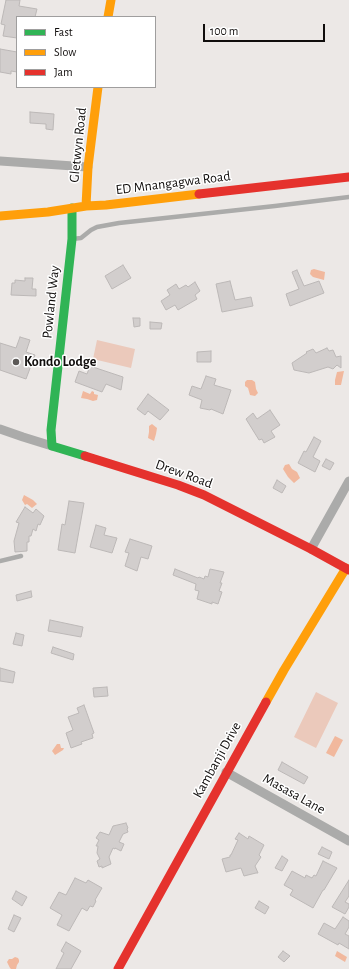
<!DOCTYPE html>
<html>
<head>
<meta charset="utf-8">
<style>
  body { margin:0 }
  #map { position:relative; width:349px; height:969px; overflow:hidden; background:#ece8e6; font-family:"Alegreya Sans",sans-serif }
  canvas { display:block }
  .legend { position:absolute; left:16px; top:16px; width:140px; height:72px; box-sizing:border-box; background:#fff; border:1px solid #9f9e9e; margin:0; padding:5px 7px; list-style:none; font-size:12px; color:#100d0c }
  .legend li { display:flex; align-items:center; gap:8px; height:20px }
  .legend b { width:20px; border:1px solid #9f9e9e }
  .scale { position:absolute; left:203px; top:24px; width:122px; height:18px; box-sizing:border-box; border:2px solid #100d0c; border-top:0; padding-left:5px; font-size:12px; line-height:14px; white-space:nowrap; color:#100d0c; -webkit-text-stroke:3px #fff; paint-order:stroke }
</style>
</head>
<body>
<div id="map">
<canvas width="349" height="969"></canvas>
<ul class="legend">
<li><b style="height:5px;background:#30b455"></b>Fast</li>
<li><b style="height:5px;background:#ff9f0a"></b>Slow</li>
<li><b style="height:5px;background:#e5322d"></b>Jam</li>
</ul>
<div class="scale">100 m</div>
</div>
<script>
const ctx = document.querySelector('canvas').getContext('2d');
ctx.lineJoin = 'round';
function paint(path, color) { ctx.fillStyle = color; ctx.fill(path, 'evenodd'); }
const poly = rows => new Path2D(rows.map(r => 'M' + r).join(''));
function trace(path, color, width, dash) { ctx.strokeStyle = color; ctx.lineWidth = width; ctx.lineCap = dash ? 'butt' : 'round'; ctx.setLineDash(dash || []); ctx.stroke(path); }
function write(font, color, halo, rows, align = 'center') {
  ctx.font = font + ' "Alegreya Sans",sans-serif'; ctx.lineWidth = 3; ctx.setLineDash([]); ctx.textBaseline = 'middle'; ctx.strokeStyle = halo; ctx.fillStyle = color; for (const [text, x, y, turn = 0] of rows) {
    ctx.save(); ctx.translate(x, y); ctx.rotate((+turn || 0) * Math.PI / 180); ctx.textAlign = isNaN(turn) ? turn : align; if (halo) ctx.strokeText(text, 0, 0); ctx.fillText(text, 0, 0); ctx.restore();
  }
}
paint(poly([
  [97,340,135,349,131,368,93,359],
  [316,692,338,703,316,748,294,737]
]), '#ebc9bb');
paint(poly([
  [314,269,325,272,324,280,313,277,310,274,311,270],
  [344,371,341,385,335,385,335,380,337,372],
  [247,380,252,380,255,382,256,389,258,393,255,396,250,395,248,388,245,386,245,382],
  [83,391,90,394,92,391,94,392,94,394,98,395,97,400,93,401,87,399,81,398],
  [152,424,157,428,156,434,154,441,148,438,149,432,149,426],
  [289,464,292,469,297,472,300,478,294,483,288,477,283,469,285,465],
  [24,495,33,500,37,504,32,508,27,504,25,505,22,500],
  [335,736,343,740,334,757,326,753],
  [57,744,60,744,61,748,64,748,63,750,55,755,52,751],
  [337,951,347,957,345,962,335,956],
  [15,957,18,958,19,960,19,962,17,965,16,969,11,969,10,968,7,962,9,959,12,959]
]), '#f1b89d');
const building = poly([
  [6,0,20,0,19,6,37,9,35,17,17,17,17,38,3,36,5,25,1,24,6,0],
  [0,49,17,52,17,72,11,71,11,74,0,72,0,49],
  [30,112,54,114,53,130,46,129,46,124,30,123,30,112],
  [123,265,131,278,112,289,105,276,123,265],
  [297,270,304,286,319,281,324,293,290,306,286,294,299,289,292,272,297,270],
  [25,278,33,278,32,289,36,289,36,296,11,295,12,283,15,283,15,280,25,281,25,278],
  [230,281,235,300,251,297,253,306,222,312,216,284,230,281],
  [195,282,200,291,195,295,197,299,178,310,175,305,166,310,161,301,170,295,167,290,176,284,179,289,186,285,188,287,195,282],
  [133,318,140,318,140,326,134,327,133,318],
  [150,322,162,323,161,329,150,329,150,322],
  [20,337,30,340,26,352,35,355,26,379,0,370,0,343,16,348,20,337],
  [327,348,329,351,333,350,336,357,341,356,341,368,337,365,333,369,328,367,309,373,294,370,292,363,307,353,306,352,313,349,316,353,327,348],
  [211,351,211,362,197,362,197,352,211,351],
  [90,366,123,377,121,390,106,384,102,392,75,382,79,371,87,374,90,366],
  [206,376,216,379,214,385,231,390,223,414,211,409,210,410,200,408,202,400,189,395,192,386,201,389,206,376],
  [148,394,169,410,160,420,148,411,145,415,137,409,148,394],
  [270,410,280,425,271,431,275,437,264,443,262,439,259,440,246,419,253,413,257,419,270,410],
  [314,437,321,441,313,457,320,461,315,472,298,463,304,451,306,452,314,437],
  [326,459,334,463,330,470,322,466,326,459],
  [277,480,286,486,282,493,273,488,277,480],
  [69,501,84,503,75,553,58,550,62,524,65,525,69,501],
  [25,507,33,513,36,509,44,516,40,525,38,524,36,531,33,529,31,536,29,536,29,542,27,542,27,551,15,552,14,541,19,523,16,522,25,507],
  [96,525,106,528,104,535,117,538,112,553,90,547,96,525],
  [130,539,152,546,148,559,141,557,137,571,125,566,129,553,125,552,130,539],
  [175,569,198,578,199,577,204,579,205,576,208,577,210,569,224,572,220,583,222,583,219,591,222,592,218,604,212,602,212,604,197,599,199,591,195,590,196,584,173,575,175,569],
  [31,591,32,597,17,601,16,595,31,591],
  [50,620,83,627,81,637,48,631,50,620],
  [16,633,24,635,22,646,13,644,16,633],
  [53,647,74,654,73,660,51,653,53,647],
  [0,668,15,672,13,683,0,681,0,668],
  [107,687,108,696,94,697,93,688,107,687],
  [84,705,94,733,92,734,93,738,81,742,82,744,71,748,66,733,73,730,68,717,79,713,77,708,84,705],
  [282,762,308,777,304,784,278,770,282,762],
  [126,823,128,828,127,829,128,832,123,834,119,842,124,844,121,851,115,848,115,849,113,848,109,857,111,864,102,868,102,866,99,867,97,861,100,859,97,853,98,846,96,846,99,840,96,838,100,832,109,835,113,826,126,823],
  [239,833,248,839,249,836,264,845,259,855,261,857,255,866,258,873,256,873,244,876,241,868,226,872,222,859,230,857,230,855,231,855,238,840,235,839,239,833],
  [322,847,332,852,329,859,318,854,322,847],
  [282,856,288,860,282,871,275,868,282,856],
  [323,861,337,868,324,890,323,890,313,908,290,895,293,890,284,885,292,871,305,878,306,875,312,878,314,875,316,876,323,861],
  [75,878,86,883,88,880,102,888,95,900,96,901,93,907,90,906,87,911,82,908,69,931,57,925,62,915,50,908,59,892,66,895,75,878],
  [349,880,349,896,345,902,349,904,349,907,345,914,332,907,349,880],
  [16,891,27,897,22,906,12,899,16,891],
  [259,901,269,907,265,914,255,908,259,901],
  [14,915,21,918,14,932,8,929,14,915],
  [343,917,349,921,349,927,345,934,349,936,349,949,339,943,338,945,318,934,324,923,335,929,343,917],
  [66,942,81,951,71,969,56,969,64,953,61,951,66,942],
  [283,951,290,956,284,962,278,957,283,951]
]);
paint(building, '#d2cecd');
trace(building, '#bcb8b7', 1);
trace(poly([
  [72,239,81,238,91,230,97,227,119,223,275,206,349,197],
  [0,561,21,556]
]), '#ababaa', 4.5);
trace(poly([
  [0,161,88,167],
  [0,429,23,437,52,446],
  [311,549,349,481],
  [226,772,349,841]
]), '#ababaa', 9);
trace(poly([
  [72,208,72,239,51,430,52,446,85,456]
]), '#30b455', 9);
trace(poly([
  [108,17,111,0],
  [86,206,88,167,98,87],
  [0,216,48,212,86,206,106,205,199,194],
  [266,702,284,670,346,568]
]), '#ff9f0a', 9);
trace(poly([
  [199,194,349,177],
  [85,456,178,485,204,495,311,549,349,570],
  [118,969,266,702]
]), '#e5322d', 9);
for (const [x, y, r, color] of [
  [16,362,4,"#5d5a58"]
]) { const dot = new Path2D(); dot.arc(x, y, r, 0, 2 * Math.PI); ctx.fillStyle = color; ctx.fill(dot); trace(dot, '#fff', 1.5); }
write('14px', '#100d0c', '#fff', [
  ["Gletwyn Road",78,145,-84],
  ["ED Mnangagwa Road",173,183,-7],
  ["Powland Way",51,302,-84],
  ["Drew Road",184,474,20],
  ["Kambanji Drive",217,760,-61],
  ["Masasa Lane",294,794,29]
]);
write('bold 14px', '#100d0c', '#fff', [
  ["Kondo Lodge",24,362]
], 'left');
</script>
</body>
</html>
